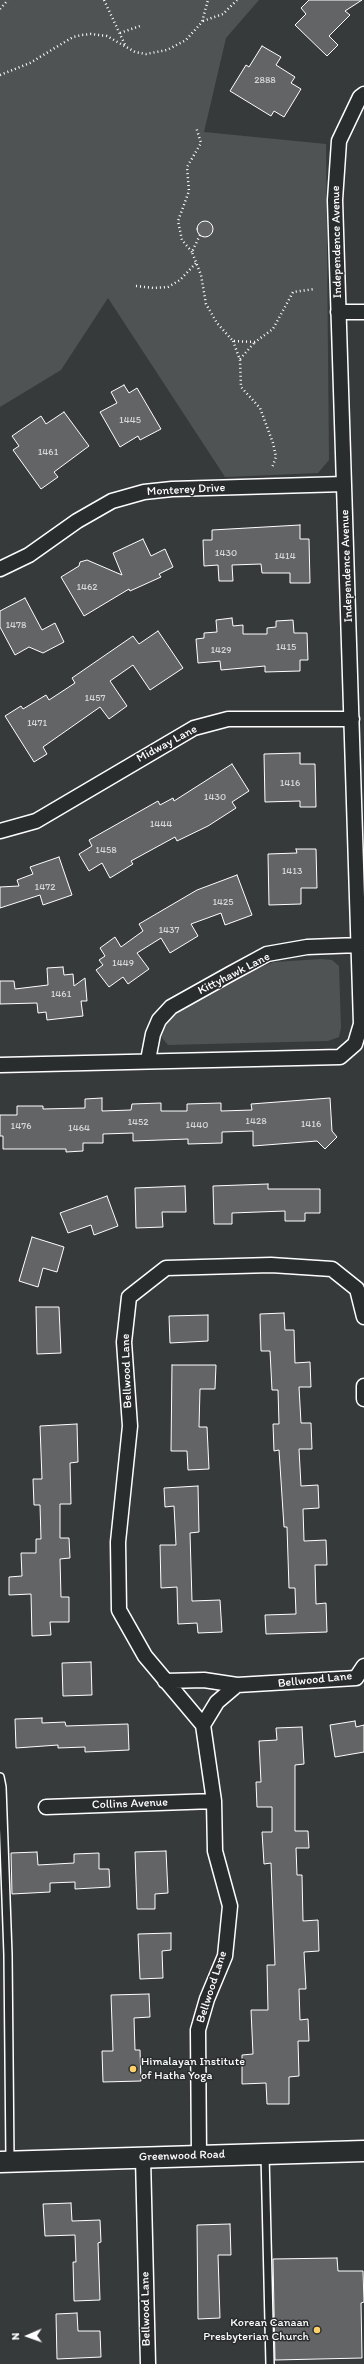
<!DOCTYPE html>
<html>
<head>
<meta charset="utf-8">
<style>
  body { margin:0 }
  #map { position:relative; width:364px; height:2364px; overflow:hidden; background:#373a3b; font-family:Itim,sans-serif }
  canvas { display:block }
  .north { position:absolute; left:8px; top:2316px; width:40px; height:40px; -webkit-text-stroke:3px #2a2d2e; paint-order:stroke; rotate:268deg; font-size:11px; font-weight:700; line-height:16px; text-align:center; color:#fff }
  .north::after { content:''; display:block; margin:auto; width:14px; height:18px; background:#fff; clip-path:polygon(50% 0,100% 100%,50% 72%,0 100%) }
</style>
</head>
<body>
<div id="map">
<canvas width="364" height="2364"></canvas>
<div class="north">N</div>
</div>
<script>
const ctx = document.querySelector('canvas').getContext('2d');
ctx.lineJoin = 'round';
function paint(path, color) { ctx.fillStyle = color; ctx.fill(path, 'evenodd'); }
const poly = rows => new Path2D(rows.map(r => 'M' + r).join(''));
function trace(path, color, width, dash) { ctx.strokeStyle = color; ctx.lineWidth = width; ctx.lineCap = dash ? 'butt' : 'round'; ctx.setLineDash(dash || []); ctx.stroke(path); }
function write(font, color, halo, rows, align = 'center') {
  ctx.font = font + ' Itim,sans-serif'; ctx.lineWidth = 3; ctx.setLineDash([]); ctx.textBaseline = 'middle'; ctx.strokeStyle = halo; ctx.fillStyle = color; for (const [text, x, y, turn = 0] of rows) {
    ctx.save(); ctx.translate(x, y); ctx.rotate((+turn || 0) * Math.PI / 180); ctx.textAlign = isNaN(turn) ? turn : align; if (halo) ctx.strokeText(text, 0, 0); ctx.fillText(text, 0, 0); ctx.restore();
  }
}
paint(poly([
  [0,0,259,0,226,38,204,132,326,144,329,460,318,473,225,477,108,298,61,370,0,407],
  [321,959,332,960,339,966,341,1028,339,1037,328,1041,168,1045,158,1033,165,1021,235,977,274,962]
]), '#505354');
const building = poly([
  [309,0,362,0,345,11,350,15,329,36,338,45,327,56,295,25,306,14,301,8,309,0],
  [262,46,281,57,276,65,295,77,291,83,301,89,284,117,274,111,271,116,230,91,246,65,249,67,262,46],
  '197 229a8 8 0 1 1 16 0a8 8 0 1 1-16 0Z',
  [124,385,129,393,137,388,161,429,140,440,138,436,120,447,100,412,117,403,111,392,124,385],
  [64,412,89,446,54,472,58,477,41,489,13,450,19,446,12,436,41,416,46,424,64,412],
  [300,525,300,539,309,539,310,583,290,583,290,573,262,573,261,564,232,565,233,581,219,581,218,565,204,566,203,540,212,540,212,530,300,525],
  [143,539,151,556,165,549,173,567,159,574,161,577,130,591,129,589,84,616,61,577,79,566,80,562,87,560,122,575,113,553,143,539],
  [25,598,42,630,55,623,64,642,43,653,29,647,15,655,0,627,0,611,25,598],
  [232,618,233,626,243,625,243,634,267,634,267,628,276,627,276,621,293,620,294,633,307,633,308,660,300,660,300,671,265,672,265,666,221,670,220,661,198,663,196,639,204,638,204,633,217,632,216,620,232,618],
  [158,631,183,668,150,690,133,665,110,681,127,706,109,719,100,707,43,747,47,754,34,762,5,716,21,706,23,709,46,695,49,700,75,683,72,678,133,636,139,644,158,631],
  [300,753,300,764,315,764,316,807,300,807,300,801,265,802,264,754,300,753],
  [232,764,249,791,232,802,236,808,208,826,177,841,175,837,131,861,133,864,110,878,102,863,89,871,79,854,92,846,89,840,158,801,160,805,173,798,174,801,232,764],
  [296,849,316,849,317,888,301,888,301,904,269,905,268,854,297,853,296,849],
  [59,857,72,895,43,905,40,895,0,908,0,887,19,886,17,880,33,874,30,867,59,857],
  [237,875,252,915,225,925,221,913,191,924,198,936,170,953,161,938,137,953,149,969,128,984,123,977,109,987,96,970,103,965,99,960,105,956,100,948,115,937,121,947,143,931,139,924,197,890,237,875],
  [63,967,64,975,73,974,74,986,85,978,87,1001,81,1001,83,1016,47,1020,46,1012,38,1013,37,1003,0,1004,0,981,14,981,15,989,48,985,47,968,63,967],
  [102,1098,102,1111,131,1110,132,1104,161,1103,161,1111,187,1111,187,1104,221,1103,221,1111,252,1110,251,1104,330,1098,332,1131,337,1137,325,1149,317,1141,253,1146,253,1131,222,1132,222,1143,188,1144,188,1139,133,1141,133,1133,103,1134,103,1143,83,1143,83,1151,66,1152,66,1149,3,1149,3,1136,0,1136,0,1115,17,1115,17,1106,43,1106,43,1109,85,1108,85,1099,102,1098],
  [268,1184,268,1189,320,1189,320,1213,305,1213,305,1221,285,1221,285,1211,232,1213,232,1224,214,1224,213,1186,268,1184],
  [185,1186,186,1212,162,1212,163,1227,136,1228,135,1188,185,1186],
  [107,1196,118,1226,94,1235,91,1225,68,1233,60,1213,107,1196],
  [32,1237,64,1247,57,1272,43,1268,38,1287,19,1281,32,1237],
  [36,1307,59,1307,61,1353,37,1354,36,1307],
  [284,1313,285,1330,294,1330,295,1363,310,1362,311,1387,299,1387,301,1423,311,1423,312,1449,299,1449,301,1486,318,1485,319,1508,303,1509,304,1541,326,1540,327,1565,315,1565,316,1604,326,1603,327,1632,266,1634,265,1615,296,1614,295,1588,289,1588,287,1527,284,1527,279,1450,274,1451,273,1424,279,1424,278,1390,272,1390,270,1351,261,1351,260,1314,284,1313],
  [208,1315,208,1341,170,1343,169,1316,208,1315],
  [172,1365,216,1365,215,1389,200,1389,199,1427,207,1427,209,1469,188,1470,187,1451,171,1451,172,1365],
  [77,1424,78,1462,70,1463,71,1504,60,1504,60,1538,69,1538,70,1558,60,1559,61,1597,69,1597,69,1622,50,1622,51,1635,32,1636,31,1594,9,1595,9,1577,22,1576,21,1553,36,1553,36,1539,41,1539,40,1505,34,1505,33,1479,42,1479,40,1426,77,1424],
  [198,1486,199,1532,190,1533,192,1601,220,1600,222,1632,198,1633,197,1623,178,1624,177,1587,161,1588,160,1545,176,1545,174,1506,165,1507,164,1488,198,1486],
  [91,1662,92,1695,63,1696,62,1663,91,1662],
  [42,1718,42,1723,65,1722,66,1726,128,1724,129,1750,85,1752,85,1747,58,1748,58,1745,16,1748,15,1719,42,1718],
  [355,1721,356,1727,364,1725,364,1752,335,1757,330,1725,355,1721],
  [302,1727,304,1764,295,1765,295,1831,308,1831,309,1848,296,1848,297,1875,302,1875,303,1921,318,1920,319,1951,304,1952,306,1989,299,1989,300,2020,308,2019,309,2041,298,2041,299,2076,289,2077,289,2104,267,2104,266,2083,242,2084,242,2055,253,2054,251,2010,268,2010,267,1965,275,1965,271,1863,264,1864,262,1832,272,1832,272,1807,257,1807,256,1782,261,1782,259,1741,277,1740,276,1728,302,1727],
  [166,1851,168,1893,155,1894,155,1909,137,1909,135,1852,166,1851],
  [37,1852,38,1865,74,1863,74,1854,99,1853,99,1869,109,1869,110,1887,75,1889,75,1882,50,1883,50,1892,12,1894,11,1853,37,1852],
  [171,1933,171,1950,162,1951,163,1978,140,1979,138,1934,171,1933],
  [149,1994,150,2017,134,2018,135,2050,140,2050,141,2081,103,2082,102,2051,113,2051,111,1995,149,1994],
  [71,2203,72,2221,100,2220,101,2242,98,2243,100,2300,74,2301,73,2262,76,2262,75,2235,45,2236,43,2204,71,2203],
  [230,2224,231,2255,218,2255,220,2318,198,2319,197,2225,230,2224],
  [337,2258,338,2271,363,2271,364,2302,361,2303,362,2358,275,2360,273,2259,337,2258],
  [77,2313,78,2331,100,2331,101,2357,57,2359,56,2314,77,2313]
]);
paint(building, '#636465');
trace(building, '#fff', 1);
const lane = poly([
  [0,1777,2,1787,8,1955,10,2161],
  [265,2154,270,2364]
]);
const street = poly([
  [338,312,364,312],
  [0,569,29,555,77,521,112,501,144,492,172,489,344,484],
  [0,831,36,821,194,728,228,719,352,719],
  [148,1060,153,1034,159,1020,171,1007,230,974,267,954,307,947,359,945],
  [0,1065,340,1057,355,1044,361,1024,335,200,339,141,360,97,364,94],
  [364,1317,357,1289,332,1269,271,1265,166,1268,129,1297,124,1342,130,1426,118,1542,119,1610,145,1656,203,1725,217,1702,237,1685,356,1678,364,1666],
  [364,1386,364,1399],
  [165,1681,204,1680,237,1685],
  [46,1807,214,1801],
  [199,2156,198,2030,207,1999,225,1956,230,1906,215,1851,214,1801,203,1725],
  [143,2158,148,2364]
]);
const secondary = poly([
  [0,2162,364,2151]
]);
trace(lane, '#fff', 10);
trace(street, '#fff', 17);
trace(secondary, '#fff', 23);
trace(poly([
  [104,0,126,47],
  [0,9,8,0],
  [203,21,223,14,237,0],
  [120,33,140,26],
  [0,75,30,63,73,37,82,35,91,34,107,36,135,52,146,54,167,50,186,40,202,22,208,0],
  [200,235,192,252,201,275,206,304,217,323,233,341,255,342,273,329,293,292,315,289],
  [192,252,182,240,178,221,189,191,187,167,201,143,196,127],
  [136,286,154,288,168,287,180,280,196,263],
  [233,341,240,360,241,387,260,408,273,443,276,457,272,468],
  [240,359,255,342]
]), '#fff', 2.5, [1, 3]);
trace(lane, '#2a2d2e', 7);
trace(street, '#2a2d2e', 14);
trace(secondary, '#2a2d2e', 20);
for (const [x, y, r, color] of [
  [133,2069,4,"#ffd166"],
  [317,2330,4,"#ffd166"]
]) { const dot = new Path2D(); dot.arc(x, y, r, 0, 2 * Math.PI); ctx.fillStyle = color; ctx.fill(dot); trace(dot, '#2a2d2e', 1.5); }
write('10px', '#d8d8d8', null, [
  ["2888",265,80],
  ["1445",130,420],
  ["1461",48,452],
  ["1430",226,553],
  ["1414",285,556],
  ["1462",87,587],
  ["1478",16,625],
  ["1415",286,647],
  ["1429",221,650],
  ["1457",95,698],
  ["1471",37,723],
  ["1416",290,783],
  ["1430",215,797],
  ["1444",161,824],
  ["1458",106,850],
  ["1413",292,871],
  ["1472",45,887],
  ["1425",223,902],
  ["1437",169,930],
  ["1449",123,963],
  ["1461",61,994],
  ["1428",256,1121],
  ["1452",138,1122],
  ["1416",311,1124],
  ["1440",197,1125],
  ["1476",21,1126],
  ["1464",79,1128]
]);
write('12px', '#fff', '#2a2d2e', [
  ["Independence Avenue",337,242,-91],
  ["Monterey Drive",186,490,-3],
  ["Independence Avenue",347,566,-92],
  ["Midway Lane",167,744,-28],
  ["Kittyhawk Lane",234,974,-27],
  ["Bellwood Lane",127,1371,-92],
  ["Bellwood Lane",315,1680,-6],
  ["Collins Avenue",130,1804,-2],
  ["Bellwood Lane",212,1987,-72],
  ["Greenwood Road",182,2156,-2],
  ["Bellwood Lane",146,2309,-91]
]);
write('12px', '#fff', '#2a2d2e', [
  ["Himalayan Institute",141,2062],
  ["of Hatha Yoga",141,2076],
  ["Korean Canaan",309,2323,"right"],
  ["Presbyterian Church",309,2337,"right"]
], 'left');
</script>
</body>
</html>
